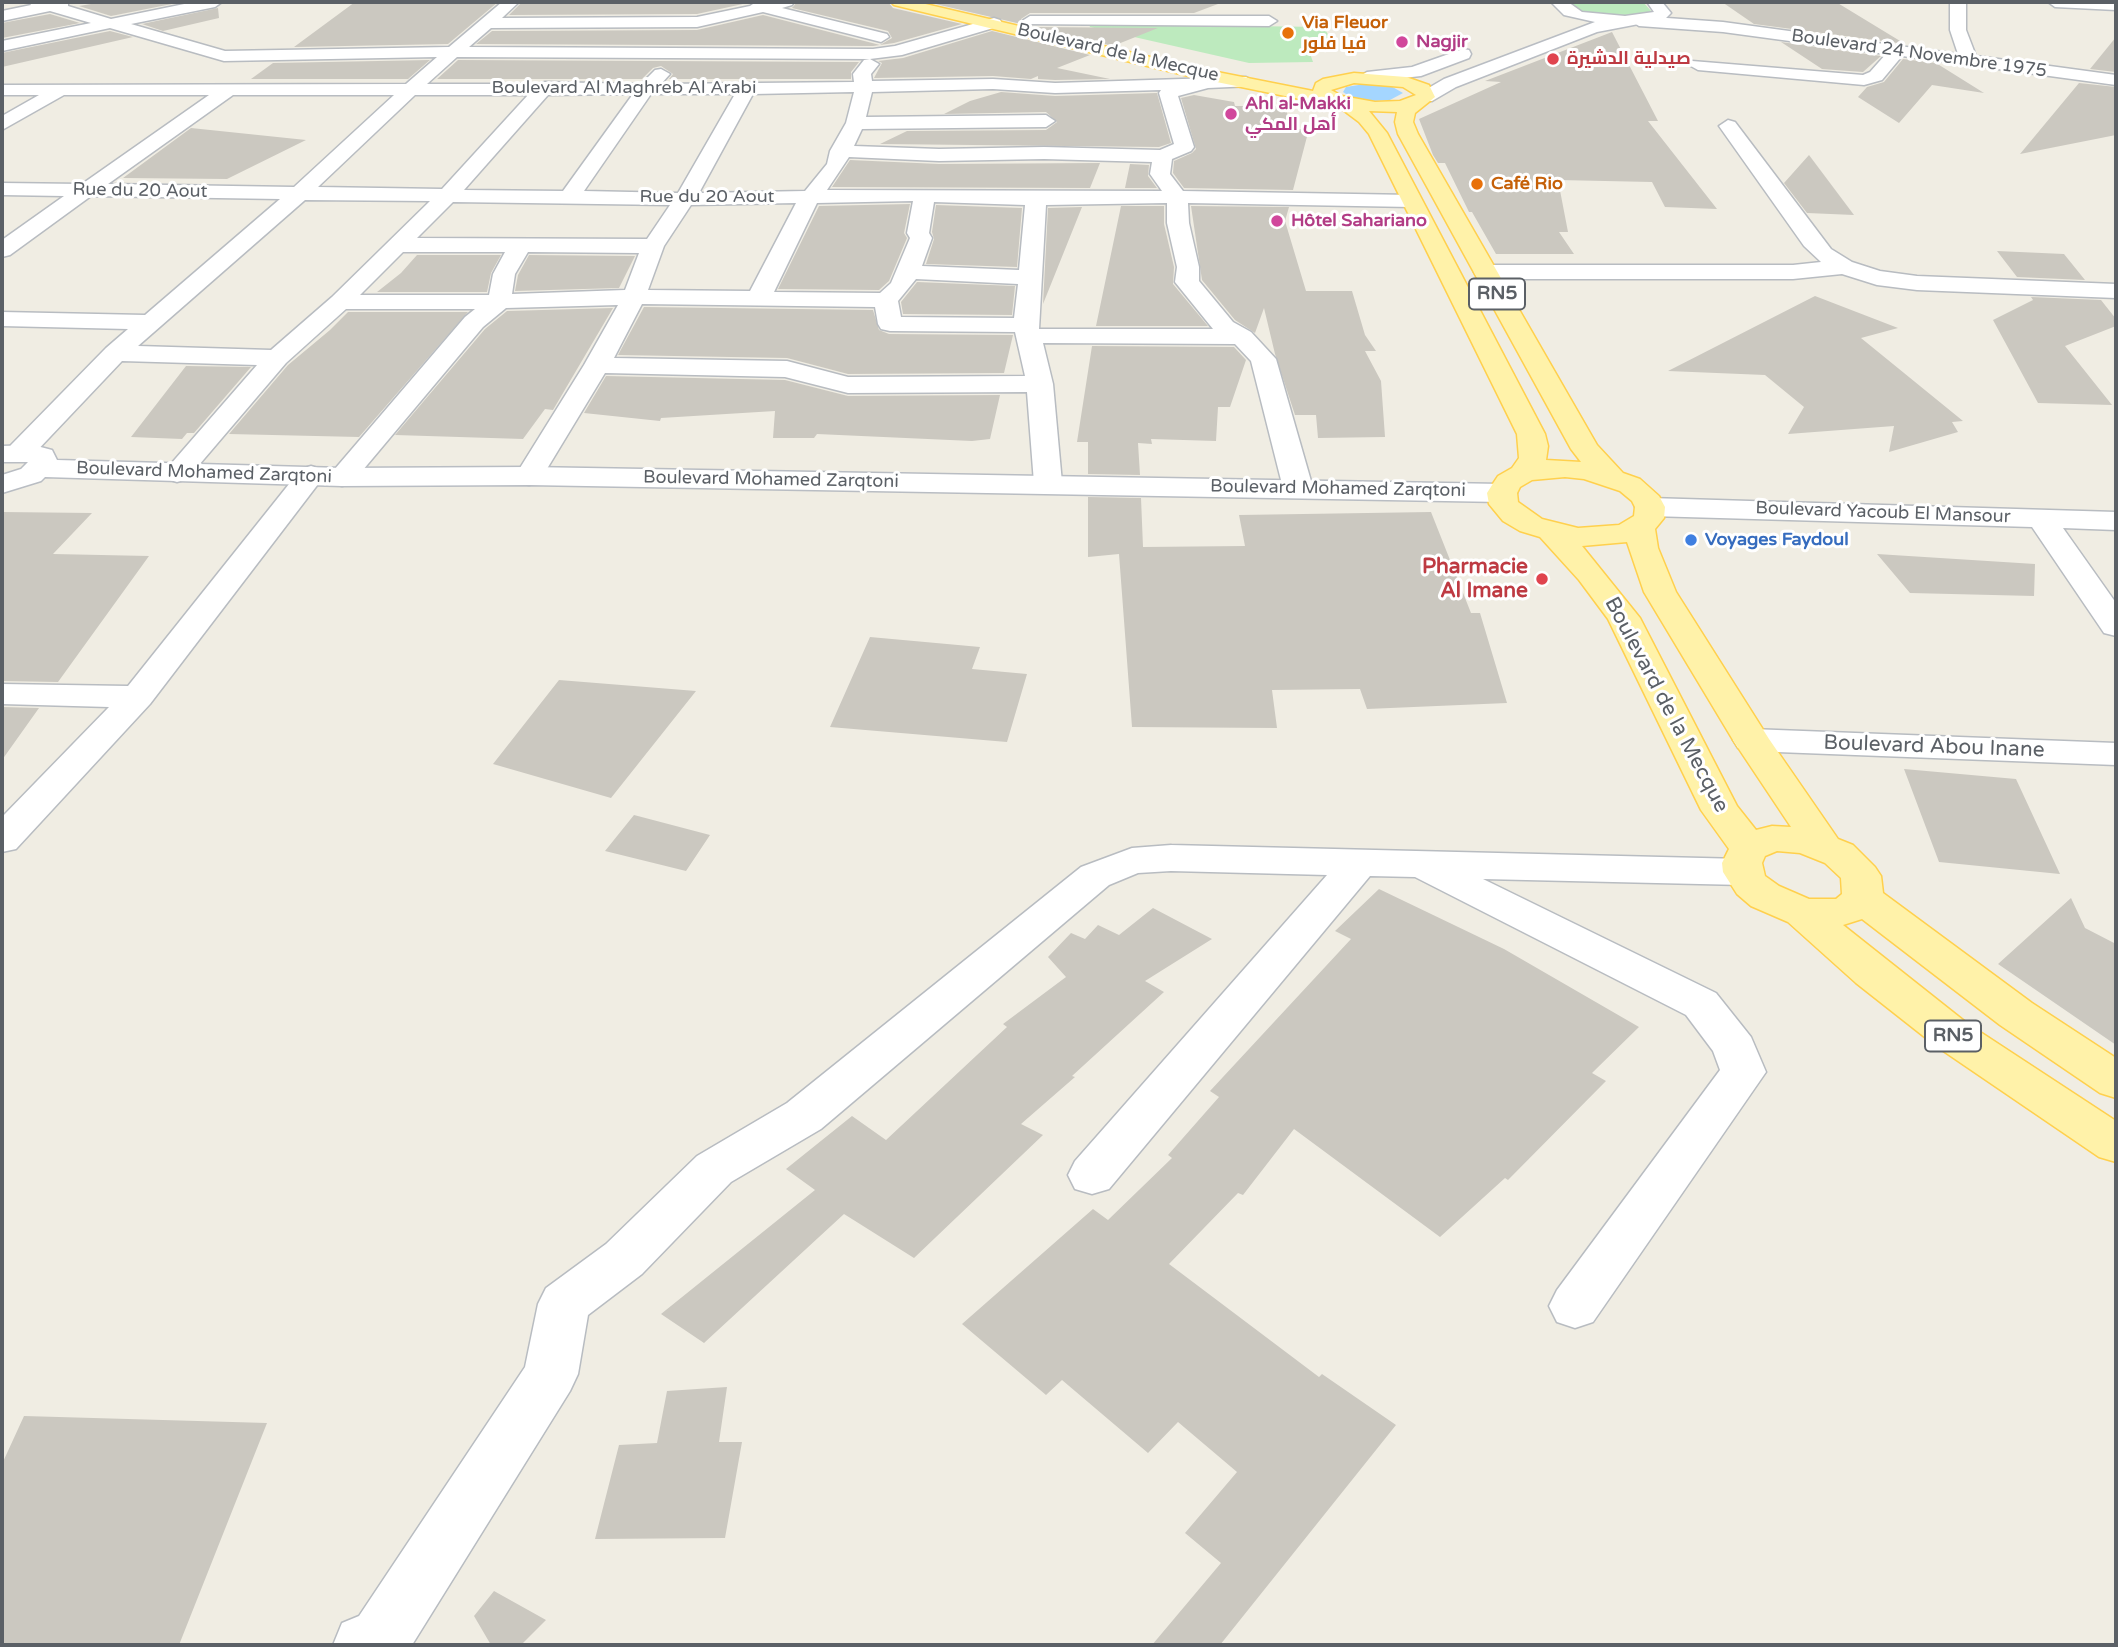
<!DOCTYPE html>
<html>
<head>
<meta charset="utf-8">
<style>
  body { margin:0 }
  #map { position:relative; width:2118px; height:1647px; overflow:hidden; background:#f0ede3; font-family:"Varela Round",sans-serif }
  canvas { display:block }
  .frame { position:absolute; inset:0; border:4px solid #5b6066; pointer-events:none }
</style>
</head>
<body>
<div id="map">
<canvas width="2118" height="1647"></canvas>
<div class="frame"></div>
</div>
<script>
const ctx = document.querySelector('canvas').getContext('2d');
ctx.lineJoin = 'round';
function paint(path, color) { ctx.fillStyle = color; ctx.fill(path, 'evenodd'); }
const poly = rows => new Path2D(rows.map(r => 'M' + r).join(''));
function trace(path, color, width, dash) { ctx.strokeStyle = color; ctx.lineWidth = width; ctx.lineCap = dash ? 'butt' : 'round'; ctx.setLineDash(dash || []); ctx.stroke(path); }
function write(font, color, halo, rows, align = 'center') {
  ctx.font = font + ' "Varela Round",Cairo,sans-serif'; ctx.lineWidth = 6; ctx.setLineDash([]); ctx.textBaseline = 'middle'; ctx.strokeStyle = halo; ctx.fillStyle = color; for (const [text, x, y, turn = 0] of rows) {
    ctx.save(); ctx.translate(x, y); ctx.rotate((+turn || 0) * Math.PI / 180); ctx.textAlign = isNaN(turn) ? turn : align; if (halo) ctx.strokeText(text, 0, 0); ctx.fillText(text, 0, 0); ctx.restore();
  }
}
paint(poly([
  [1571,2,1643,2,1652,12,1634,18,1589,14,1577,9],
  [1089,24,1324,27,1333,44,1308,48,1313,62,1249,63,1090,27]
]), '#bdeabe');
paint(poly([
  [1371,83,1389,85,1403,93,1390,100,1371,101,1352,98,1343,92,1346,87]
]), '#a4d6ff');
paint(poly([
  [103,2,182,2,111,16,79,6],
  [355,2,498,2,448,44,294,47],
  [522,2,752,2,697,14,509,15],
  [797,2,888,2,893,8,962,24,894,43,873,46,476,44,492,31,697,30,763,15,880,45,892,38,888,31,792,8],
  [927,2,1218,2,1218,4,1194,13,1030,13,1021,19,1021,24],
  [1722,2,1836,2,1905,44,1754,24],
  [218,8,219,18,163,31,142,24],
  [50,14,80,23,2,38,2,23],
  [1033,27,1158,28,1113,46],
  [110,31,133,37,2,67,2,53],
  [992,31,1090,55,1057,68,1110,79,1055,80,1038,79,1038,76,1031,79,993,76,874,78,882,63,878,61,903,58],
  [1612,32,1658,121,1648,121,1717,209,1665,207,1652,182,1558,180,1568,232,1559,232,1574,254,1496,254,1472,212,1469,212,1445,163,1438,163,1433,155,1419,119,1501,82,1485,81],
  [2116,37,2116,72,2090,69],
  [1781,42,1881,56,1863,72,1822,69],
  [1903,59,1936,63,1984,93,1932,85,1899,123,1858,97,1867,87,1884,82],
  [430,60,408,79,251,79,273,63],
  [458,60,859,62,851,72,851,79,669,79,673,74,661,66,653,68,642,79,437,79],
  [2079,83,2116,87,2116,135,2020,154],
  [1001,92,1055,96,1157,93,1171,143,1159,147,880,144,907,131,1046,130,1057,122,1046,112,944,114,970,101],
  [1194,95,1234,102,1235,106,1285,106,1292,129,1309,129,1293,190,1184,188,1173,173,1174,161,1192,153,1196,149,1181,98],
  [191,128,306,140,227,179,123,178],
  [1809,155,1854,215,1807,213,1784,183],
  [850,160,939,164,1100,163,1090,188,832,187],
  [1130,164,1149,165,1148,176,1157,188,1125,188],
  [910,204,904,233,907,238,889,281,879,290,778,289,819,206],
  [936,205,1022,208,1017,267,926,264,934,239,932,232],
  [1121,206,1164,206,1164,224,1174,267,1173,284,1208,326,1096,326],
  [1191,206,1289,207,1285,221,1306,291,1352,291,1365,335,1376,351,1365,351,1381,381,1385,437,1318,438,1316,415,1295,415,1275,354,1264,308,1255,333,1235,320,1202,280],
  [1082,207,1043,304,1048,208],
  [1997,251,2064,254,2085,280,2017,277],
  [417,255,501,255,491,273,487,292,377,292,401,273],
  [529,255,635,256,619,288,515,291,518,275],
  [917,282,1015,286,1012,315,903,314,901,302],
  [1815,296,1898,328,1861,338,1963,421,1952,422,1958,432,1889,452,1894,426,1788,434,1804,407,1765,375,1668,371],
  [2031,297,2101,300,2116,319,2116,326,2065,346,2112,405,2038,403,1993,320,2033,300],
  [644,307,873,310,879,330,889,334,1013,335,1004,373,848,374,787,358,618,355],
  [613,308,553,410,545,409,523,439,395,435,485,329,507,311],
  [348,312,468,312,359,437,229,434,288,365,330,330],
  [1092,346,1234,347,1246,360,1230,407,1218,407,1216,441,1151,439,1152,444,1138,443,1140,475,1088,474,1088,442,1077,442],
  [186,366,251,367,194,433,187,433,182,439,131,437],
  [606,376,785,380,848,396,1000,395,990,439,972,441,817,434,814,438,773,438,775,411,661,418,660,421,584,413],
  [1088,497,1141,498,1143,547,1245,546,1239,515,1431,512,1471,613,1480,613,1507,703,1367,709,1360,689,1272,690,1277,728,1132,727,1119,554,1088,557],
  [2,512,92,513,53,554,149,556,58,682,2,681],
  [1877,554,2035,564,2034,596,1910,593],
  [870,637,980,647,972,669,1027,674,1007,742,830,727],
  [559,680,696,691,611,798,493,764],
  [2,707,39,708,2,760],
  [1904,769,2016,779,2060,874,1939,862],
  [634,815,710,835,686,871,605,851],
  [1379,889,1504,949,1639,1027,1592,1073,1606,1081,1508,1180,1505,1178,1440,1237,1294,1129,1243,1195,1238,1193,1169,1264,1319,1377,1322,1374,1396,1425,1220,1645,1152,1645,1221,1563,1185,1533,1237,1472,1178,1422,1148,1453,1062,1380,1046,1395,962,1324,1093,1209,1108,1220,1172,1158,1168,1155,1219,1097,1210,1091,1351,939,1335,931],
  [2071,898,2085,928,2116,944,2116,1045,1998,964],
  [1153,908,1212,939,1145,981,1164,992,1072,1076,1075,1077,1021,1124,1043,1135,914,1258,844,1214,704,1343,661,1314,815,1190,786,1169,852,1116,886,1140,1007,1027,1003,1024,1066,977,1048,957,1071,933,1085,939,1098,925,1119,935],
  [727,1387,719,1442,742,1442,725,1538,595,1539,619,1445,657,1443,667,1391],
  [24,1416,267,1423,179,1645,2,1645,2,1464],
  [494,1591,546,1620,521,1645,491,1645,474,1616]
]), '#cbc8c0');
const street = poly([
  [29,2,68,2,68,6,111,19,194,2,222,2,215,7,131,24,225,51,449,47,502,2,519,2,502,18,697,17,750,6,756,2,794,2,792,5,782,8,887,34,889,37,881,42,763,12,697,27,491,28,469,47,873,49,895,46,994,18,1000,20,1002,23,1000,26,902,55,870,59,879,64,871,74,872,81,993,79,1055,83,1246,77,1255,82,1252,86,1208,88,1178,96,1194,147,1191,151,1172,159,1170,174,1183,191,1412,195,1419,197,1422,201,1419,205,1412,207,1188,203,1189,223,1199,267,1199,281,1233,322,1251,332,1276,359,1313,488,1308,494,1298,497,1288,494,1283,488,1251,361,1235,344,1043,343,1053,384,1062,483,1058,489,1048,492,1038,489,1034,483,1027,392,848,393,785,377,605,373,539,482,529,485,519,482,515,476,584,365,618,305,506,308,483,327,352,483,342,486,332,483,328,477,465,317,475,309,346,309,286,363,187,479,177,482,167,479,163,473,257,365,122,361,31,457,21,459,11,457,7,451,11,445,106,348,128,329,2,326,2,312,145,315,280,199,91,196,10,255,2,257,2,240,64,196,2,195,2,183,82,184,209,95,64,95,2,130,2,116,39,95,2,95,2,85,406,84,437,57,224,61,110,28,2,51,2,41,91,23,50,11,2,21,2,11,31,5,29,2],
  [457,57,870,59,864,60,853,74,854,82,661,84,670,74,661,69,655,70,641,84,545,82,538,84,427,84,457,57],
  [993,89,1055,93,1161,90,1159,93,1174,144,1160,150,1044,147,939,149,854,146,862,129,1046,127,1055,121,1046,115,866,117,872,92,993,89],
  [854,92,846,123,830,151,827,164,805,191,699,193,753,94,854,92],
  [633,94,563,191,464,190,548,95,633,94],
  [651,94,735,94,678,193,584,191,651,94],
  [233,95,394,95,294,187,108,184,233,95],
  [415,95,528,95,442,189,318,187,415,95],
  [849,157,939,161,1044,159,1152,162,1150,174,1162,191,827,190,849,157],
  [305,200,430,201,332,297,271,350,138,346,305,200],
  [913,201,907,233,910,238,891,283,880,293,774,292,817,203,913,201],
  [453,202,670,205,647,239,417,238,453,202],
  [934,202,1025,205,1019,270,922,266,932,238,929,233,934,202],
  [796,203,750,291,648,290,664,246,691,205,796,203],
  [1167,203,1167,223,1177,267,1175,282,1213,329,1039,329,1046,205,1167,203],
  [403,252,505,252,493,274,489,295,360,295,403,252],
  [528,252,639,253,625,290,512,294,515,274,528,252],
  [916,279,1018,284,1014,318,901,317,898,301,916,279],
  [642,304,875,307,878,324,881,329,890,331,1015,332,1025,376,848,377,787,361,614,358,642,304],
  [1950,2,1966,2,1966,30,1976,56,2116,75,2116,85,1902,56,1882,80,1864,85,1698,70,1689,65,1692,61,1863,75,1870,72,1886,54,1723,32,1639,26,1631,21,1639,16,1723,22,1958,54,1950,30,1950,2],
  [1030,16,1269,16,1277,21,1269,26,1024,24,1022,21,1030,16],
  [1728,120,1735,122,1831,249,1852,262,1880,271,1917,276,2116,284,2116,298,1917,290,1877,285,1842,274,1793,279,1485,279,1477,277,1474,272,1477,267,1485,265,1793,265,1821,262,1804,246,1719,126,1728,120],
  [311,466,321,469,325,475,150,704,16,849,2,852,2,817,109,707,2,704,2,684,128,686,301,469,311,466],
  [1650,498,2116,512,2116,530,2063,528,2116,603,2116,636,2104,633,2032,527,1650,516,1640,513,1635,507,1640,501,1650,498],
  [1751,729,2116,743,2116,765,1751,751,1738,748,1733,740,1738,732,1751,729],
  [1171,845,1743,859,1757,863,1763,872,1757,881,1743,885,1483,879,1716,993,1751,1037,1766,1072,1593,1322,1575,1328,1557,1322,1549,1306,1557,1290,1720,1070,1713,1051,1686,1015,1415,877,1370,876,1109,1189,1092,1194,1075,1189,1068,1175,1075,1161,1327,875,1171,871,1138,873,1109,885,821,1129,731,1182,642,1274,588,1315,578,1374,570,1391,412,1645,333,1645,342,1623,359,1616,525,1367,538,1304,546,1288,606,1244,697,1156,787,1103,1081,867,1132,848,1171,845]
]);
const secondary = poly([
  [1551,2,1568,2,1582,12,1625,16,1654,12,1647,2,1662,2,1671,13,1665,19,1597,32,1456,87,1432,101,1420,101,1417,97,1420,93,1444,79,1595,22,1564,15,1551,2],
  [2048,2,2116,2,2116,10,2055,7,2048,2],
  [1463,49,1469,50,1471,54,1469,58,1421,76,1367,82,1358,77,1367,72,1412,67,1463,49],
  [33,445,52,450,57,460,342,468,529,467,1502,484,1512,487,1517,493,1512,499,1502,502,529,485,342,486,45,477,41,481,2,493,2,475,21,469,28,462,2,462,2,446,33,445]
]);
const primary = poly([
  [891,2,917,2,1197,68,1313,91,1316,83,1323,79,1354,73,1406,77,1429,85,1435,97,1415,113,1413,122,1418,134,1597,445,1623,473,1640,479,1659,496,1665,507,1664,518,1655,529,1658,548,1676,592,1769,739,1838,839,1853,845,1875,867,1881,876,1883,893,2032,1003,2116,1058,2116,1098,2100,1093,2000,1025,1862,919,1843,925,1968,1024,2116,1121,2116,1162,2099,1157,1936,1046,1856,983,1788,922,1751,906,1737,894,1723,872,1722,863,1729,849,1701,810,1608,619,1579,580,1540,537,1520,531,1503,521,1489,504,1487,493,1494,482,1498,476,1512,468,1519,458,1517,434,1369,134,1359,122,1339,107,1197,78,894,5,891,2],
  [1354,83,1403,87,1416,95,1400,101,1375,102,1342,96,1331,90,1354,83],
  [1369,111,1397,112,1395,122,1398,134,1571,449,1581,462,1546,460,1548,446,1545,434,1387,133,1369,111],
  [1565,477,1584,479,1620,491,1632,501,1635,507,1634,516,1619,525,1578,528,1542,519,1518,502,1517,493,1520,487,1532,480,1565,477],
  [1627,542,1644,592,1733,740,1791,827,1772,826,1756,830,1737,806,1640,618,1582,546,1627,542],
  [1777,851,1800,853,1825,863,1841,878,1842,894,1836,899,1809,899,1779,886,1765,876,1762,863,1765,856,1777,851]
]);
trace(street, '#b8bcc1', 3);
trace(secondary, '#b9bdc3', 3);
trace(primary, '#ffd04d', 3);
paint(street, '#fff');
paint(secondary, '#fff');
paint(primary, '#fff2a9');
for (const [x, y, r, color] of [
  [1288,33,7,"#e8710a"],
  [1402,42,7,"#d1479c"],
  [1553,59,7,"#e0444e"],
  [1231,114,7,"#d1479c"],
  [1477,184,7,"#e8710a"],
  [1277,221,7,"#d1479c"],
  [1691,540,7,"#3f7fe0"],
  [1542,579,7,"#e0444e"]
]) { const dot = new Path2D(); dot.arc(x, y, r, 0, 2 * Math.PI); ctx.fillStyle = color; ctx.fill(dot); trace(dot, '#fff', 2.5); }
write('bold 18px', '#c56008', '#fff', [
  ["Via Fleuor",1302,23],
  ["فيا فلور",1302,44],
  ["Café Rio",1491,184]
], 'left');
write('bold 18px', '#b23c85', '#fff', [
  ["Nagjir",1416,42],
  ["Ahl al-Makki",1245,104],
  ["أهل المكي",1245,125],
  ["Hôtel Sahariano",1291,221]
], 'left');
write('18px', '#5b6066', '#fff', [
  ["Boulevard de la Mecque",1118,53,13],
  ["Boulevard 24 Novembre 1975",1919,54,8],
  ["Boulevard Al Maghreb Al Arabi",624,88],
  ["Rue du 20 Aout",140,191,1],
  ["Rue du 20 Aout",707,197],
  ["Boulevard Mohamed Zarqtoni",204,473,2],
  ["Boulevard Mohamed Zarqtoni",771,480,1],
  ["Boulevard Mohamed Zarqtoni",1338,489,1],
  ["Boulevard Yacoub El Mansour",1883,513,2]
]);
write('bold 18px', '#be3a42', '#fff', [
  ["صيدلية الدشيرة",1567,59]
], 'left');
write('bold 18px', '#366cbe', '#fff', [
  ["Voyages Faydoul",1705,540]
], 'left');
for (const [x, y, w] of [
  [1497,294,56],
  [1953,1036,56]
]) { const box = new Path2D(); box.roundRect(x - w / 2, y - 15.5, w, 31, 5); ctx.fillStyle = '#fff'; ctx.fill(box); trace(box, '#5b6066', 2); }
write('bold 19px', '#5b6066', null, [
  ["RN5",1497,294],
  ["RN5",1953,1036]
]);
write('bold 21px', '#be3a42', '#fff', [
  ["Pharmacie",1528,567],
  ["Al Imane",1528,591]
], 'right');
write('21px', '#5b6066', '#fff', [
  ["Boulevard de la Mecque",1666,705,62],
  ["Boulevard Abou Inane",1934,747,2]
]);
</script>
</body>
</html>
